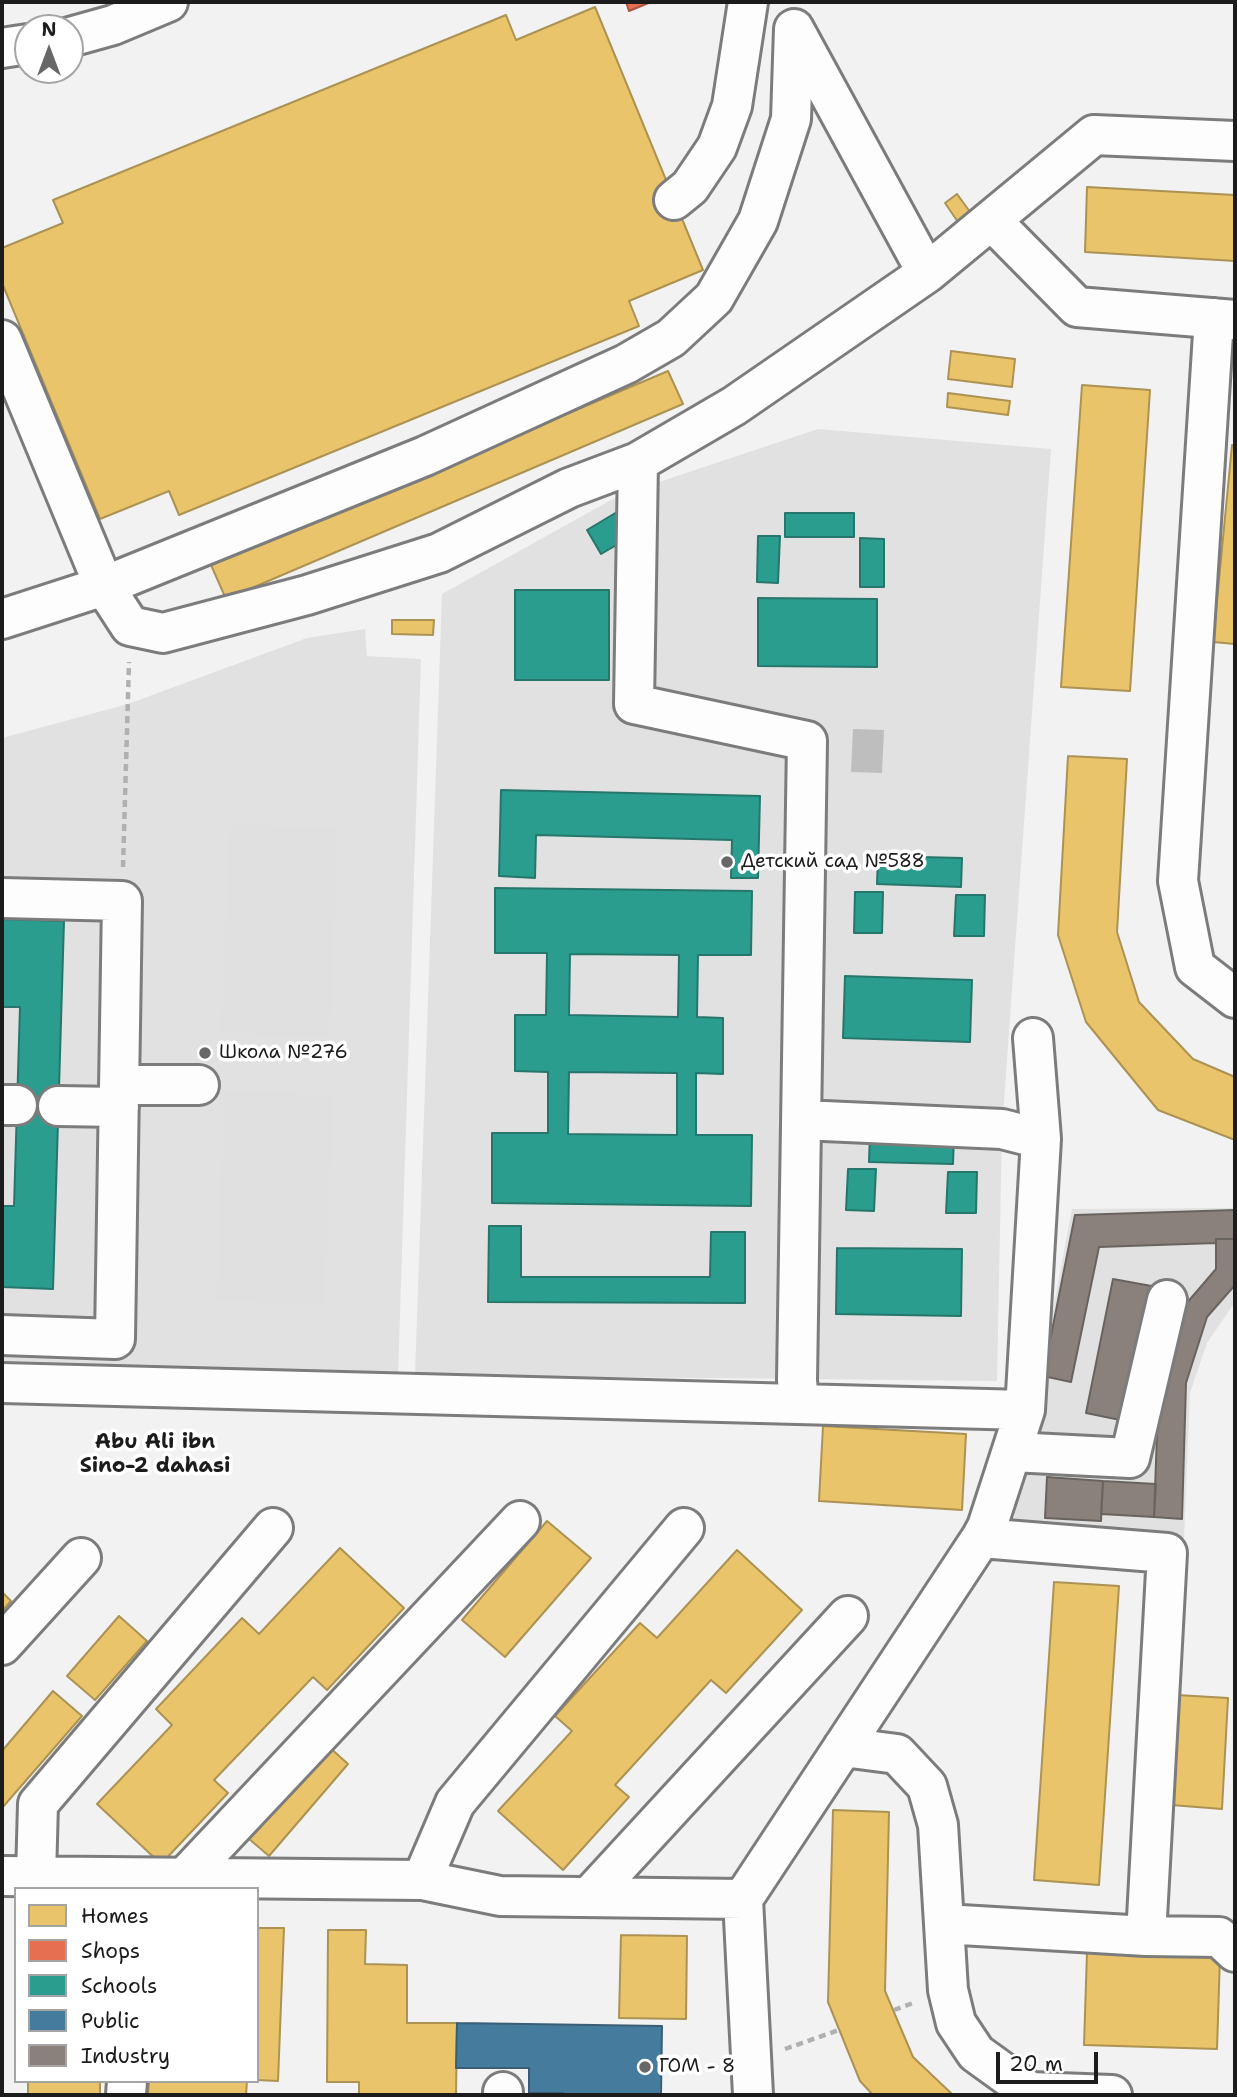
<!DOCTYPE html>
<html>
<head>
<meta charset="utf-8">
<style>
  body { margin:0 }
  #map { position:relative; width:1237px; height:2097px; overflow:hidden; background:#f2f2f2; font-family:"Shantell Sans",sans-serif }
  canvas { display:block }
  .frame { position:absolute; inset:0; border:4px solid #1c1c1c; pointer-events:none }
  .legend { position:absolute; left:14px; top:1887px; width:245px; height:196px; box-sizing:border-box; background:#fff; border:2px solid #a4a4a4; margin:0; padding:9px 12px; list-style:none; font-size:21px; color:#1c1c1c }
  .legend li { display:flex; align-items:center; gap:14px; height:35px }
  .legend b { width:35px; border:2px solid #a4a4a4 }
  .north { position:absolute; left:14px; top:14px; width:70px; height:70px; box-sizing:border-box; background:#fff; border:2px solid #a4a4a4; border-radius:50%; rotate:0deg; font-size:19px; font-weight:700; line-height:28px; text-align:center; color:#1c1c1c }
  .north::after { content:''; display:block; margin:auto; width:24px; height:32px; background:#676767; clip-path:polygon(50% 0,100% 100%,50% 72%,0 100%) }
  .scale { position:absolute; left:996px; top:2052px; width:102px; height:32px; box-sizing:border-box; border:4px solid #1c1c1c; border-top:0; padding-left:9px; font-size:21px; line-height:24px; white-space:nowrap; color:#1c1c1c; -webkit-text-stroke:5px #fff; paint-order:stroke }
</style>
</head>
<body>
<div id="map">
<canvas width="1237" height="2097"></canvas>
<div class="frame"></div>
<ul class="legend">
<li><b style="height:19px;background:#e9c46a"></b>Homes</li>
<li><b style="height:19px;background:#e76f51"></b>Shops</li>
<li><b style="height:19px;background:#2a9d8f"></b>Schools</li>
<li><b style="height:19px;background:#457b9d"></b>Public</li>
<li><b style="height:19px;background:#8a817c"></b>Industry</li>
</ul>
<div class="north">N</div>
<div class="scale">20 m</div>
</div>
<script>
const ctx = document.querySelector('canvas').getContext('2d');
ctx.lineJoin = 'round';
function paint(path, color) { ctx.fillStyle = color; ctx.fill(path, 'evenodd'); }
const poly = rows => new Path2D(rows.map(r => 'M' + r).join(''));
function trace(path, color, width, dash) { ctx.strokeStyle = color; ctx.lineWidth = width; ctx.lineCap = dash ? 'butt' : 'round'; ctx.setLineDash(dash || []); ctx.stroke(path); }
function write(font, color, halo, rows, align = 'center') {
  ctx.font = font + ' "Shantell Sans",sans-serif'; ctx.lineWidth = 7; ctx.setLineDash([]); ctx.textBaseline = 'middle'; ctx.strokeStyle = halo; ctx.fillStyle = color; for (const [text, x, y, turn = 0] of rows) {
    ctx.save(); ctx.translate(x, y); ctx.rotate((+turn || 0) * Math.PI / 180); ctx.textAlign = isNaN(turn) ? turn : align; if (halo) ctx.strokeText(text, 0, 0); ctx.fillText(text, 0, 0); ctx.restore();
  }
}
paint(poly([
  [818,429,1051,449,1002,1129,997,1381,415,1375,442,594,611,500,638,489],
  [365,629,367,656,421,659,398,1376,2,1368,2,738,128,704,307,638],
  [1235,1208,1235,1302,1207,1343,1190,1393,1184,1538,1013,1524,1072,1209]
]), '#e1e1e1');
paint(poly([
  [230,825,338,829,329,1037,221,1033],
  [225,1091,333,1095,324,1304,217,1300]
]), '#e0e0e0');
paint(poly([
  [853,729,884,730,882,773,851,772]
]), '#bebebe');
const homes = poly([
  [595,7,703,270,629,301,639,326,179,515,169,491,100,519,2,283,2,248,63,223,53,200,506,15,516,40,595,7],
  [1087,187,1235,195,1235,261,1085,252,1087,187],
  [957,194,973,216,960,225,945,203,957,194],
  [951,351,1015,359,1012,387,948,379,951,351],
  [668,371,683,404,226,599,211,565,668,371],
  [1082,385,1150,390,1130,691,1061,687,1082,385],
  [948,393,1010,401,1008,415,947,407,948,393],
  [1232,445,1235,446,1235,644,1213,642,1232,445],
  [392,620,434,620,433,635,392,634,392,620],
  [1068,756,1127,759,1117,932,1139,1002,1193,1059,1235,1077,1235,1140,1158,1110,1086,1022,1058,935,1068,756],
  [823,1426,966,1434,962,1510,819,1501,823,1426],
  [547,1521,591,1558,505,1657,462,1620,547,1521],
  [340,1548,404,1608,327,1690,313,1677,214,1780,228,1793,161,1864,97,1804,172,1725,156,1709,242,1618,259,1634,340,1548],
  [737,1550,802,1610,726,1693,711,1680,615,1785,629,1797,563,1870,498,1811,572,1731,555,1716,640,1623,657,1638,737,1550],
  [1054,1582,1119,1586,1099,1885,1034,1880,1054,1582],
  [2,1592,11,1601,2,1611,2,1592],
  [119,1616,147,1641,95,1700,67,1676,119,1616],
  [53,1691,82,1716,2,1808,2,1751,53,1691],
  [1177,1695,1228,1698,1222,1809,1171,1805,1177,1695],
  [328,1746,348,1764,269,1856,248,1838,328,1746],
  [833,1810,889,1812,885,1991,913,2057,953,2095,873,2095,860,2081,828,2002,833,1810],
  [257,1928,284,1928,278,2081,257,2080,257,1928],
  [328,1930,366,1930,365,1964,407,1965,407,2023,457,2023,456,2095,359,2095,359,2082,327,2082,328,1930],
  [621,1935,687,1936,686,2019,619,2018,621,1935],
  [1087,1952,1220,1956,1217,2049,1084,2045,1087,1952],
  [28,2081,100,2081,100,2095,28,2095,28,2081],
  [149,2081,247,2081,246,2095,148,2095,149,2081]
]);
paint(homes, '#e9c46a');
trace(homes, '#ac9253', 2);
const shops = poly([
  [626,2,651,2,629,11,626,2]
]);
paint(shops, '#e76f51');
trace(shops, '#aa5641', 2);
const schools = poly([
  [617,512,632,536,601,554,587,530,617,512],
  [785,513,854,513,854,537,785,537,785,513],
  [758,536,780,536,778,583,757,582,758,536],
  [860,538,884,539,884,587,860,587,860,538],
  [515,590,609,590,609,680,515,680,515,590],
  [758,598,877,599,877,667,758,666,758,598],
  [501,790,760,796,758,878,731,878,732,840,536,835,535,878,499,876,501,790],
  [878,856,962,858,961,887,877,884,878,856],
  [495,888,752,891,751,955,698,955,697,1017,723,1018,723,1074,696,1073,696,1135,752,1135,751,1206,492,1203,492,1133,548,1133,548,1072,515,1071,515,1015,546,1015,547,953,495,953,495,888],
  [570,954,679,955,678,1017,569,1015,570,954],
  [569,1072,677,1073,677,1135,568,1134,569,1072],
  [855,892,883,892,882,933,854,933,855,892],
  [956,895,985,895,984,936,954,936,956,895],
  [2,919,64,921,53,1289,2,1287,2,1206,14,1206,20,1007,2,1007,2,919],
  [845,976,972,980,970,1042,843,1038,845,976],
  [870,1133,954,1135,953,1164,869,1162,870,1133],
  [848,1169,876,1169,874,1211,846,1210,848,1169],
  [948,1172,977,1172,976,1213,946,1213,948,1172],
  [489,1226,521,1226,521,1277,710,1277,711,1232,745,1232,745,1303,488,1302,489,1226],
  [837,1248,962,1249,961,1316,836,1314,837,1248]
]);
paint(schools, '#2a9d8f');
trace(schools, '#26766c', 2);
const public = poly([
  [457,2023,662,2026,661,2095,563,2095,563,2093,529,2093,529,2068,456,2068,457,2023]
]);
paint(public, '#457b9d');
trace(public, '#395e76', 2);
const industry = poly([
  [1235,1210,1235,1239,1216,1239,1216,1243,1099,1247,1071,1382,1043,1376,1075,1215,1235,1210],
  [1216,1239,1235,1239,1235,1285,1207,1317,1186,1383,1182,1519,1154,1517,1159,1379,1180,1311,1216,1269,1216,1239],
  [1113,1279,1157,1287,1130,1422,1086,1413,1113,1279],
  [1047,1477,1103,1481,1101,1521,1045,1518,1047,1477],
  [1103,1481,1156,1484,1154,1517,1101,1514,1103,1481]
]);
paint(industry, '#8a817c');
trace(industry, '#69635f', 2);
const minor = poly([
  [674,200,690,187,717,147,732,106,748,2],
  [991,220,1077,307,1235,320],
  [1214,318,1178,881,1195,967,1235,998],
  [2,340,104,586,130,626,163,633,307,595,439,553,569,488,638,462,734,406,927,273,1094,135,1235,141],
  [638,462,634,704,807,741,797,1380,799,1404],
  [2,619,104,586,425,456,626,364,671,338,714,298,758,221,791,119,794,29,927,273],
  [2,898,122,901,115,1339,2,1335],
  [119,1085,199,1085],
  [2,1105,17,1105],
  [58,1106,119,1107],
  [802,1120,1002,1129,1041,1139],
  [2,1383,1025,1410],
  [1012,1452,1130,1458,1167,1300],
  [981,1538,1167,1553,1146,1936,1219,1937,1235,1952],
  [2,1645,81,1558],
  [843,1747,897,1754,927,1786,938,1825,948,1990,956,2023,976,2053,1030,2092,1112,2095],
  [2,1876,422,1880,500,1896,743,1899],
  [36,1876,38,1804,273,1528],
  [422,1880,455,1803,684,1528],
  [178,1889,184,1878,520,1521],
  [589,1897,848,1616],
  [944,1924,1146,1936],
  [126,2095,127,2081],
  [503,2095,503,2092],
  [753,2095,743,1899,981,1538,987,1527,1025,1410,1041,1139,1033,1038]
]);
const major = poly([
  [70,37,113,25,168,2],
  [2,48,28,44]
]);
trace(minor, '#7c7c7c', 44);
trace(major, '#7c7c7c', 44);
trace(poly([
  [123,867,129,662],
  [894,2010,916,2002],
  [785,2049,839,2030]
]), '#b0b0b0', 4.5, [7, 5]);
trace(minor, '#fdfdfd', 38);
trace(major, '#fdfdfd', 38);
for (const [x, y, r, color] of [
  [727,862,7,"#676767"],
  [205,1053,7,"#676767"],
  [645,2067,7,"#676767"]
]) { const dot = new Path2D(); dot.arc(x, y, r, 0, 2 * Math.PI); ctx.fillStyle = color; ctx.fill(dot); trace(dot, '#fff', 2.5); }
write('19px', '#1c1c1c', '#fff', [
  ["Детский сад №588",741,862],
  ["Школа №276",219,1053],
  ["ГОМ - 8",659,2067]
], 'left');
write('bold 21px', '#1c1c1c', '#fff', [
  ["Abu Ali ibn",155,1443],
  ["Sino-2 dahasi",155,1467]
]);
</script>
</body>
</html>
